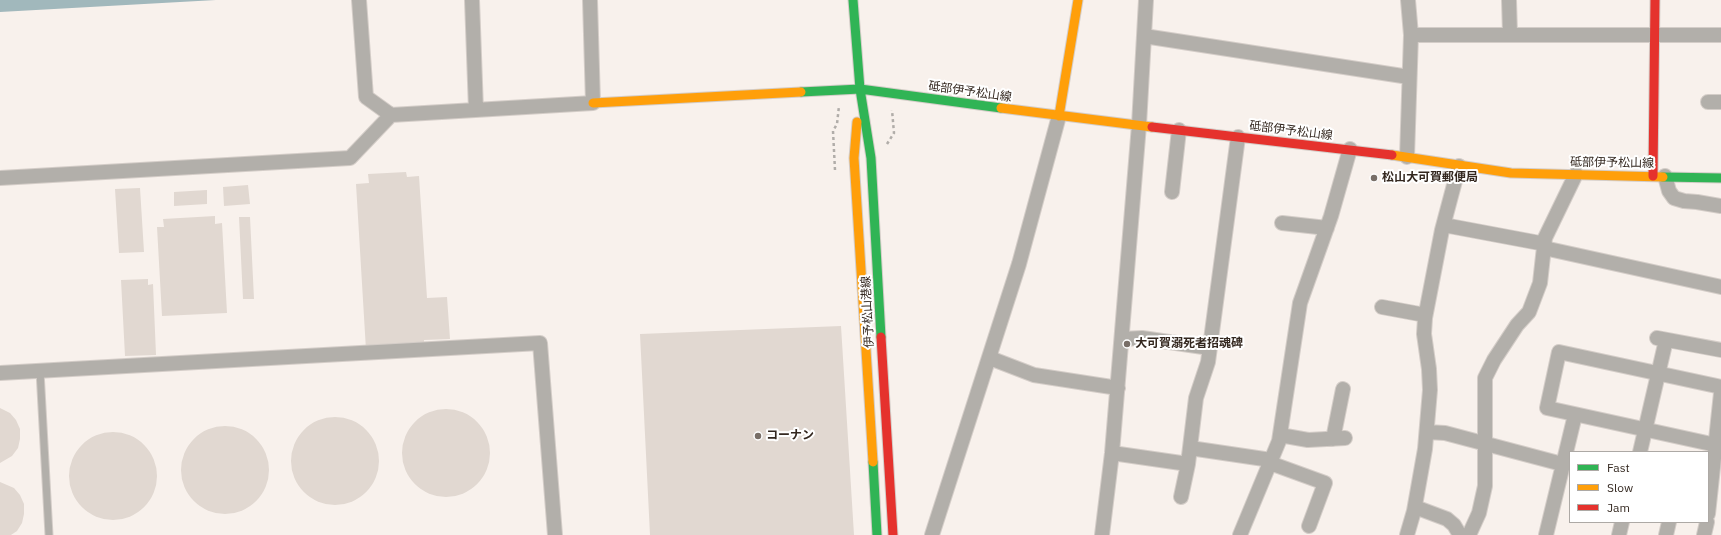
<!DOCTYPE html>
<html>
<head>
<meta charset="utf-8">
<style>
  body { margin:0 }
  #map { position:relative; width:1721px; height:535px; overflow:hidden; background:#f8f1ec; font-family:"IBM Plex Sans",sans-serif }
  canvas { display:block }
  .legend { position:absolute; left:1569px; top:451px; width:140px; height:72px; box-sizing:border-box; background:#fff; border:1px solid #ada9a5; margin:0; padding:5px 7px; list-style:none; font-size:12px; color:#33271f }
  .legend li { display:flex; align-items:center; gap:8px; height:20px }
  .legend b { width:20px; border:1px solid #ada9a5 }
</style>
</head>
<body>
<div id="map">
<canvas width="1721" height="535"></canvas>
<ul class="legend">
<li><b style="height:5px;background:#30b455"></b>Fast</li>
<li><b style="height:5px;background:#ff9f0a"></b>Slow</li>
<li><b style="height:5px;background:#e5322d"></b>Jam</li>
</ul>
</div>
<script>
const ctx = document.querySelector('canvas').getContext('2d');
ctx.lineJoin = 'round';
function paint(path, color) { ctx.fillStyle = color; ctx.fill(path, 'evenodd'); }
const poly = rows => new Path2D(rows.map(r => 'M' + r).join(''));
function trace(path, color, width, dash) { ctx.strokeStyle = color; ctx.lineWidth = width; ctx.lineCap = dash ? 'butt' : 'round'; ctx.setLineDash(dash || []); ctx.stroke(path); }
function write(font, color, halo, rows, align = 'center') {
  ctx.font = font + ' "IBM Plex Sans","Noto Sans JP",sans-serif'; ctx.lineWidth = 4; ctx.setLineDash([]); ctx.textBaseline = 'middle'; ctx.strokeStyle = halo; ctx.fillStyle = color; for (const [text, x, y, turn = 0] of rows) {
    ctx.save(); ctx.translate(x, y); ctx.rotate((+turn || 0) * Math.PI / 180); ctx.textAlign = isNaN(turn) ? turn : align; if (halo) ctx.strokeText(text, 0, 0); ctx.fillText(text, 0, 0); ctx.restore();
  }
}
paint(poly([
  [0,0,216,0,0,12]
]), '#a1b8bc');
paint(poly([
  [406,172,407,177,419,176,427,298,447,297,450,339,424,340,424,346,366,350,356,184,369,183,368,174],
  [248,185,250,204,224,206,223,187],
  [140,188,144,252,119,253,115,189],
  [207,190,207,204,174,206,174,192],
  [215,216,215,224,222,223,227,313,162,316,157,227,164,227,163,219],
  [239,217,250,217,254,299,243,299],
  [148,279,148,285,153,284,156,355,125,356,121,280],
  [841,326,854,535,650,535,640,334],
  [0,408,10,413,16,420,20,429,20,439,18,448,12,456,0,463],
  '402 453a44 44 0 1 1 88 0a44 44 0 1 1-88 0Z',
  '291 461a44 44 0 1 1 88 0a44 44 0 1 1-88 0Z',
  '181 470a44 44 0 1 1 88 0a44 44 0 1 1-88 0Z',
  '69 476a44 44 0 1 1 88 0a44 44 0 1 1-88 0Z',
  [0,482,14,488,20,495,24,504,24,514,22,523,17,531,11,535,0,535]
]), '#e1d8d1');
const lane = poly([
  [40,371,49,535]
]);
const street = poly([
  [359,0,366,97,391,115],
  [472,0,476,110],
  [1509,0,1510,34],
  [1411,35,1721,35],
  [1144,36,1409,77],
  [1708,102,1721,102],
  [1407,157,1411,35,1408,0],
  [1665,176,1669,191,1674,198,1684,201,1697,202,1721,206],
  [0,178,350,158,391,115,593,103,590,0],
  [1172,192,1179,130],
  [1282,223,1327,228],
  [1444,225,1545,244],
  [1544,248,1721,287],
  [1382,307,1425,315],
  [1657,338,1721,350],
  [1122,339,1142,338,1210,348],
  [990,356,995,360,1034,375,1118,388],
  [0,373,540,343,555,535],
  [1721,387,1559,352,1547,408,1716,445,1721,452],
  [1427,432,1445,433,1562,464],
  [1280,435,1308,440,1345,438],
  [1333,439,1343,389],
  [1190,448,1271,460],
  [1640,452,1666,340],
  [1112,453,1188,464],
  [1270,463,1325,483,1309,526],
  [1181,497,1188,464,1196,398,1208,362,1238,137],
  [1415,507,1447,519,1454,525,1460,535],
  [1708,514,1721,393],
  [932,535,1019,264,1059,116],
  [1102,535,1112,453,1139,125,1146,0],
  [1240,535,1279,441,1300,303,1331,216,1350,149],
  [1407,535,1414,511,1425,449,1430,390,1429,369,1424,334,1425,318,1442,230,1459,166],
  [1469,535,1479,513,1485,486,1485,378,1494,360,1517,325,1529,312,1540,283,1545,238,1576,174],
  [1546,535,1575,415],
  [1619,535,1622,522],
  [1666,535,1669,522],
  [1704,535,1707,522]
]);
const fast = poly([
  [853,0,860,89,871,158,881,337],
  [801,92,860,89,1001,108],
  [1663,177,1721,178],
  [873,462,877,535]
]);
const slow = poly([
  [593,103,801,92],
  [1001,108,1152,127],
  [1059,116,1078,0],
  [857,122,854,158,873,462],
  [1392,155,1511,173,1663,177]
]);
const jam = poly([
  [1152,127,1392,155],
  [1653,176,1655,0],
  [881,337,893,535]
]);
trace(lane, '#d4cdc8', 9);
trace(street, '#d4cdc8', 16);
trace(fast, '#d4cdc8', 11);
trace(slow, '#d4cdc8', 11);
trace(jam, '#d4cdc8', 11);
trace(poly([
  [887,144,894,133,892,110],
  [835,170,833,131,837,124,839,106]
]), '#b1ada9', 2.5, [3, 3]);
trace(lane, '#b2afaa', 7);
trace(street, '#b2afaa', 14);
trace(fast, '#30b455', 9);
trace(slow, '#ff9f0a', 9);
trace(jam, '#e5322d', 9);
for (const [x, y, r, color] of [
  [1374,178,4,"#786e67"],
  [1127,344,4,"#786e67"],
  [758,436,4,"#786e67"]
]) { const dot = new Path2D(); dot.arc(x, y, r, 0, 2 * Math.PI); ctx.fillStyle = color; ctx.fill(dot); trace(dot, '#fff', 1.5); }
write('12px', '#33271f', '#fff', [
  ["砥部伊予松山線",970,92,8],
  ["砥部伊予松山線",1291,131,7],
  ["砥部伊予松山線",1612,163,1],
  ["伊予松山港線",868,312,-93]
]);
write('bold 12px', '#33271f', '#fff', [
  ["松山大可賀郵便局",1382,178],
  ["大可賀溺死者招魂碑",1135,344],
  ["コーナン",766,436]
], 'left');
</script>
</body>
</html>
